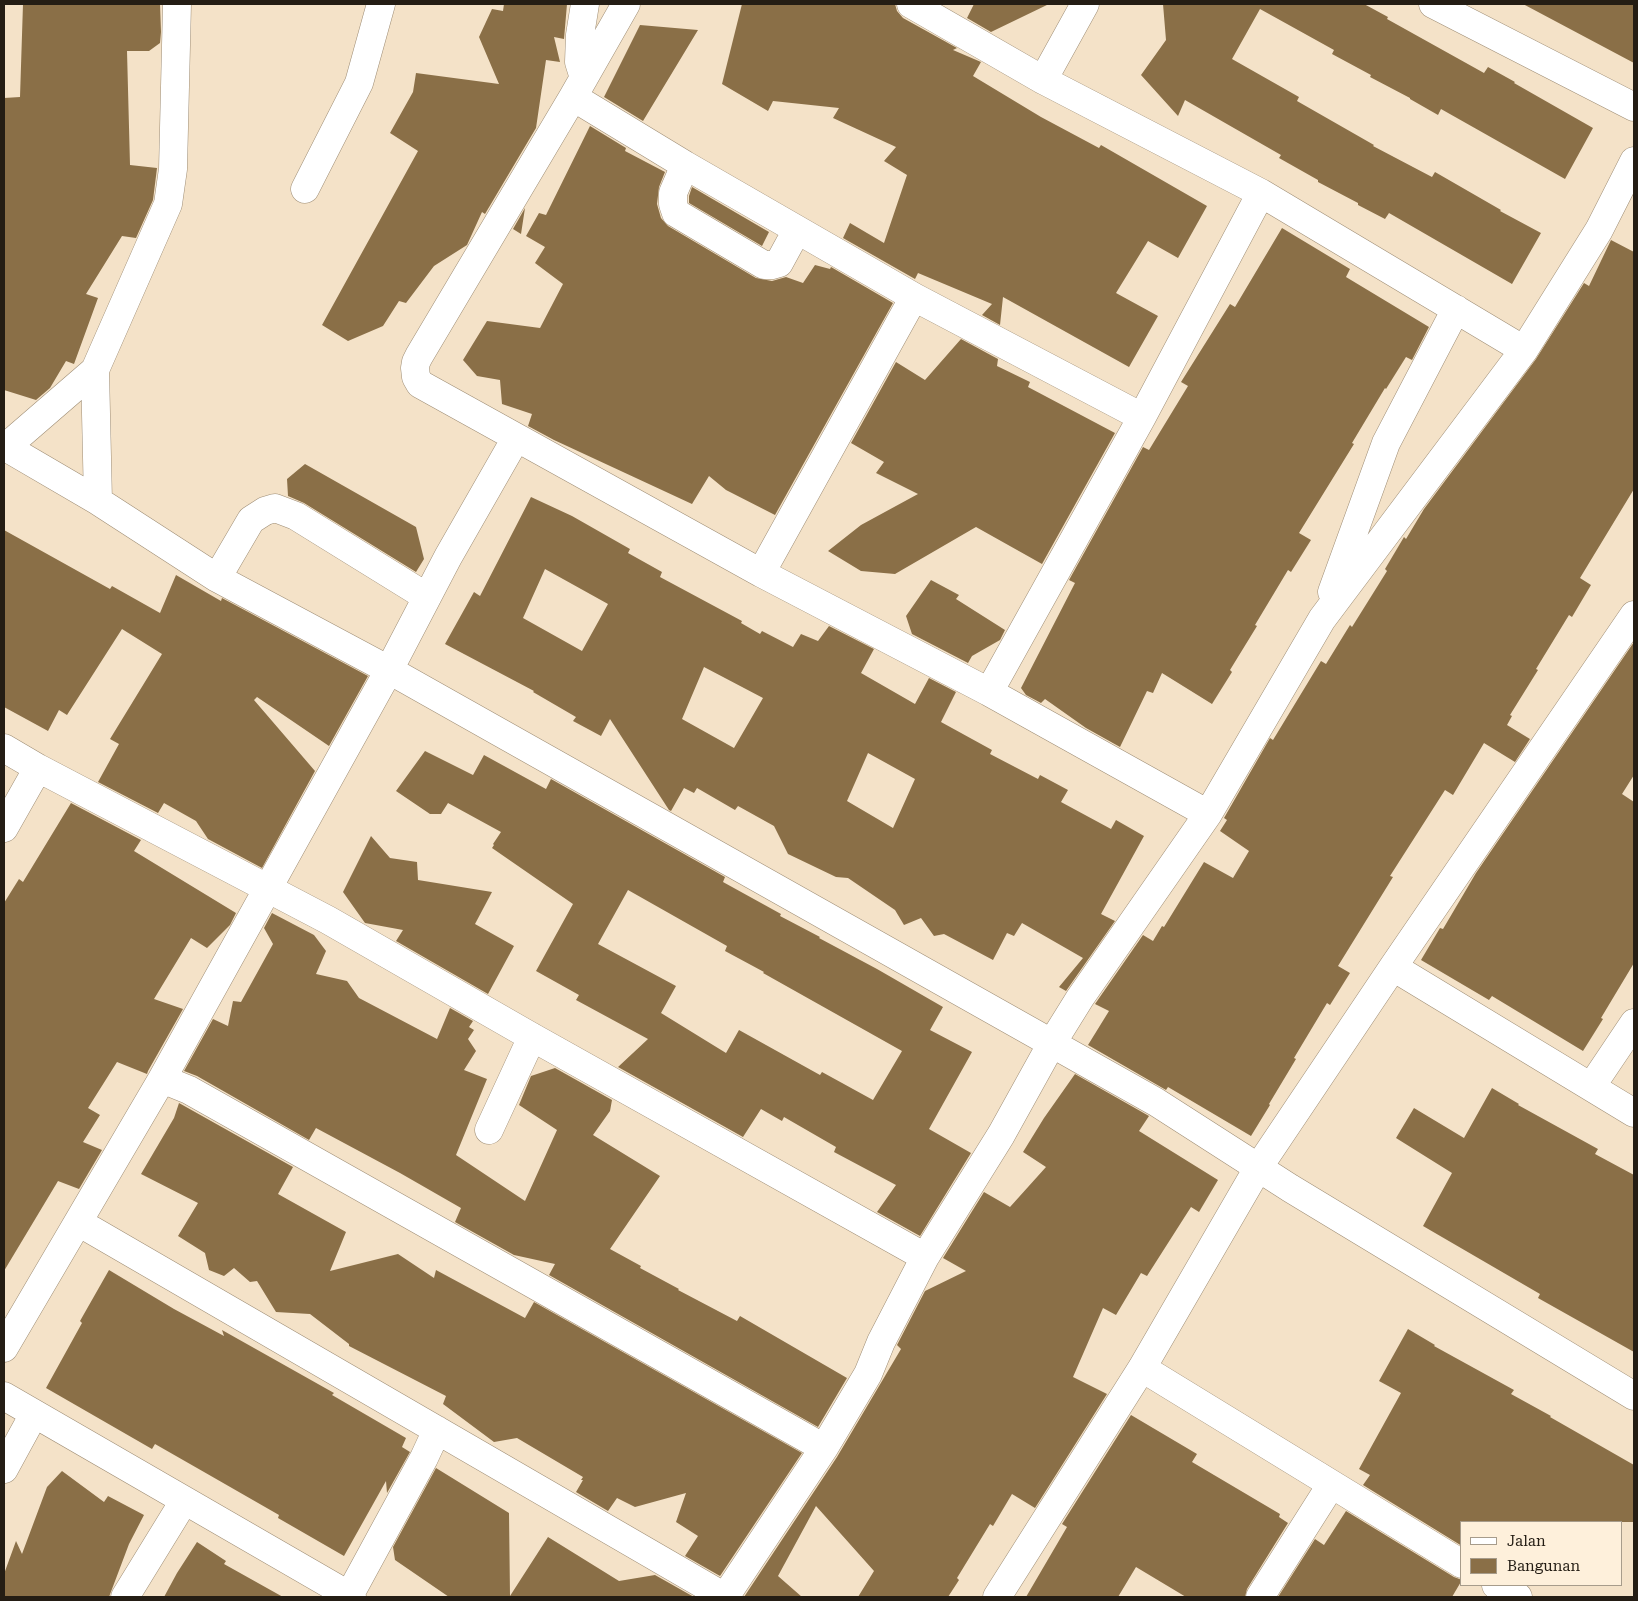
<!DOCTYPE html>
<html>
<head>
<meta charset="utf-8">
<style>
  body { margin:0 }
  #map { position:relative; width:1638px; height:1601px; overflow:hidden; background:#f4e2c8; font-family:"Roboto Serif",serif }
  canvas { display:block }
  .frame { position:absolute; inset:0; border:5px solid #241d14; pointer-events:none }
  .legend { position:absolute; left:1460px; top:1521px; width:162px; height:65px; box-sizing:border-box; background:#fef0db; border:1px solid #a79c8b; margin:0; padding:6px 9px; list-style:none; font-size:15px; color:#241d14 }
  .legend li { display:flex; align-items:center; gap:10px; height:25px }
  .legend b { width:25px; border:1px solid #a79c8b }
</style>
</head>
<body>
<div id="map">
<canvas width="1638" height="1601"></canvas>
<div class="frame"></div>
<ul class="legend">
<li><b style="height:6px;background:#fff"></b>Jalan</li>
<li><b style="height:14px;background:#8a6f47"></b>Bangunan</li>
</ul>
</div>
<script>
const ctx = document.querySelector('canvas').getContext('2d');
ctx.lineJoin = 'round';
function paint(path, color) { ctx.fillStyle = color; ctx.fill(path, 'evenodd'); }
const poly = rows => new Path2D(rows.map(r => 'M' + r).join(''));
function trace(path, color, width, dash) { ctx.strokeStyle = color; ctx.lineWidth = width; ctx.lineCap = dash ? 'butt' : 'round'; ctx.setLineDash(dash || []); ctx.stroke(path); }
paint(poly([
  [23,4,160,4,161,32,160,43,149,51,127,51,130,165,157,168,153,200,136,238,122,236,86,294,98,298,74,364,66,361,50,388,36,400,4,390,4,98,20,97],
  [504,4,567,4,564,39,554,37,560,62,546,60,536,128,485,214,482,212,467,245,434,266,406,303,399,301,383,326,348,341,322,325,418,151,390,133,413,92,416,73,499,84,479,37,492,9,503,11],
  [742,4,895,4,897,11,903,18,957,48,953,50,981,62,973,76,1041,117,1099,148,1101,145,1207,206,1178,258,1148,241,1116,293,1158,316,1129,367,1003,297,1000,325,982,315,992,304,918,273,915,279,843,238,850,223,884,243,907,175,884,161,896,147,833,118,839,108,773,101,768,111,722,84],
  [974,4,1049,4,991,32,967,18],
  [1163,4,1364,4,1388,17,1387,19,1484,73,1488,67,1515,82,1514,83,1593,128,1565,179,1441,109,1438,115,1410,99,1410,98,1370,77,1371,75,1332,54,1334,50,1260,9,1232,59,1299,97,1297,101,1374,145,1373,146,1432,177,1435,172,1501,210,1500,211,1541,233,1512,284,1389,213,1385,219,1358,205,1358,203,1318,182,1318,180,1279,158,1281,155,1185,100,1178,116,1141,75,1166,40],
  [1523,4,1634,4,1634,63],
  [640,25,698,30,643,121,604,97],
  [590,126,626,148,625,151,665,172,659,187,657,204,661,218,668,226,756,278,772,281,786,277,803,283,815,265,830,269,831,267,893,303,775,515,726,490,709,476,692,504,554,440,528,426,532,414,502,404,500,380,477,376,463,360,487,321,540,328,563,284,535,263,545,247,526,236,539,213,546,215],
  [692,187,769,232,762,246,689,203,689,196],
  [525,208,521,234,513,229],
  [1282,228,1350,269,1346,277,1429,327,1412,360,1406,357,1386,389,1385,388,1352,443,1354,444,1299,533,1311,540,1291,572,1288,570,1255,625,1257,626,1230,670,1232,672,1212,704,1162,673,1153,693,1147,691,1120,747,1086,728,1045,699,1041,703,1026,695,1021,688,1075,583,1069,580,1143,447,1149,450,1188,386,1181,382,1230,304,1235,307],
  [1611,240,1634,252,1634,489,1580,578,1591,585,1572,617,1569,615,1536,669,1538,670,1510,715,1512,716,1507,725,1530,739,1515,762,1484,743,1453,795,1445,790,1390,876,1393,877,1338,966,1350,973,1330,1005,1327,1003,1294,1058,1296,1059,1269,1104,1270,1105,1251,1136,1168,1087,1166,1090,1088,1045,1109,1011,1095,1004,1143,935,1153,941,1162,926,1164,927,1204,862,1233,878,1249,851,1220,831,1227,820,1224,818,1270,738,1273,740,1321,661,1326,664,1350,625,1352,627,1387,571,1385,569,1404,537,1406,539,1424,509,1536,359,1584,283,1589,286],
  [961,339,998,359,997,366,1030,382,1028,387,1115,433,1042,564,976,527,895,574,861,571,828,551,861,525,918,494,876,473,884,462,851,443,896,362,925,380],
  [305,464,416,527,424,559,416,572,304,503,288,496,287,479],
  [531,497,572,516,630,549,628,553,662,572,660,577,742,621,741,623,760,634,762,631,793,647,801,634,818,641,829,626,874,649,861,673,915,704,929,678,956,692,941,722,992,750,990,754,1038,779,1040,775,1068,790,1061,802,1111,829,1116,820,1144,836,1101,914,1115,921,1066,991,1059,987,1083,958,1022,923,1014,936,1007,933,993,960,944,934,934,936,921,918,904,925,895,910,848,878,836,877,788,854,774,826,738,806,735,810,697,788,694,793,684,788,671,811,669,810,610,719,601,736,573,721,576,717,533,692,534,691,445,644,474,592,480,596],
  [545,569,608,604,582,651,523,618],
  [704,667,763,698,734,748,682,719],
  [868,753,915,779,893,828,847,801],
  [4,530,110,589,112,586,160,613,176,575,221,601,222,598,368,676,329,746,257,697,254,700,315,771,262,868,208,839,196,821,164,803,158,813,98,782,119,744,110,739,162,654,122,629,67,715,59,710,48,731,4,707],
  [931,580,959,595,956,599,1005,630,1000,640,972,656,968,663,912,634,906,616],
  [1634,642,1634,775,1622,794,1634,802,1634,963,1601,1018,1603,1019,1583,1051,1492,996,1489,1000,1421,960,1440,928,1443,929,1476,873],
  [425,751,473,775,484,755,546,789,551,779,725,877,723,882,781,914,780,916,820,937,819,938,877,969,943,1007,930,1030,972,1052,929,1129,971,1153,920,1236,877,1212,896,1185,834,1152,836,1147,784,1117,782,1121,761,1109,743,1137,618,1067,648,1039,576,1000,579,995,536,971,573,904,492,848,494,845,493,844,501,832,448,803,441,814,430,814,396,791],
  [628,890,727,946,725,951,764,972,763,973,902,1051,873,1100,822,1072,820,1075,739,1030,726,1053,661,1013,676,986,598,944],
  [71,803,141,840,134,851,236,913,230,925,207,948,191,938,154,999,183,1009,148,1071,147,1074,117,1062,88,1108,100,1115,83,1142,102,1150,79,1189,58,1181,4,1271,4,903,19,879,23,882],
  [371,836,390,858,417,862,418,880,492,892,475,924,514,946,488,994,396,941,403,930,365,923,343,892],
  [272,913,314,935,326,951,316,974,347,981,359,998,437,1039,450,1008,473,1021,469,1027,474,1030,468,1039,476,1051,464,1070,487,1079,456,1155,525,1201,557,1130,519,1105,531,1076,555,1068,612,1100,610,1111,593,1135,660,1176,610,1249,641,1266,640,1268,679,1289,678,1290,737,1321,740,1316,847,1378,818,1427,549,1275,555,1264,514,1255,455,1222,461,1208,400,1173,316,1128,309,1140,197,1076,184,1071,213,1019,228,1026,233,1001,241,1002,273,944,264,928],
  [1075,1074,1149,1116,1139,1131,1218,1180,1199,1212,1191,1207,1147,1276,1141,1273,1116,1315,1103,1308,1073,1377,1107,1394,1035,1508,1012,1494,993,1526,990,1524,957,1578,959,1580,948,1597,858,1597,874,1571,816,1506,778,1576,802,1597,744,1597,837,1457,901,1349,897,1345,925,1291,966,1271,943,1258,984,1192,1010,1207,1046,1167,1023,1152,1044,1118],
  [1492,1088,1519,1104,1518,1105,1598,1149,1595,1154,1634,1175,1634,1352,1538,1298,1540,1294,1423,1226,1452,1173,1396,1138,1414,1108,1464,1138],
  [179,1103,293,1167,278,1194,346,1232,330,1271,398,1254,434,1278,436,1270,525,1318,534,1302,802,1453,720,1576,685,1556,698,1536,676,1522,686,1493,635,1507,617,1498,608,1511,576,1492,583,1480,581,1480,583,1477,517,1438,494,1442,443,1404,446,1396,349,1346,349,1344,310,1314,276,1312,257,1281,250,1282,234,1268,224,1276,209,1270,205,1253,178,1236,198,1203,141,1174,174,1118],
  [109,1270,174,1309,224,1336,222,1330,334,1393,332,1395,406,1438,402,1447,410,1452,387,1493,386,1481,344,1556,278,1518,279,1515,204,1472,155,1444,152,1449,46,1388,82,1323,80,1321],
  [1408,1329,1435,1345,1434,1346,1514,1390,1511,1394,1551,1416,1550,1417,1634,1465,1634,1522,1462,1522,1462,1546,1363,1485,1370,1475,1359,1469,1401,1393,1379,1381],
  [1131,1415,1197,1454,1192,1462,1280,1514,1279,1517,1288,1523,1247,1589,1245,1597,1186,1597,1136,1567,1118,1597,1026,1597,1067,1527,1062,1524],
  [436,1468,509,1513,510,1596,548,1537,619,1581,655,1575,694,1597,449,1597,395,1560,393,1547],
  [62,1471,104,1502,108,1496,144,1515,129,1544,109,1597,4,1597,4,1574,16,1541,22,1554,47,1487],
  [1346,1511,1454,1577,1462,1580,1452,1597,1278,1597,1315,1539,1324,1545],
  [197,1542,226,1561,224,1564,283,1597,164,1597,177,1573]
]), '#8a6f47');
const minor = poly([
  [626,4,573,97,419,356,416,362,415,368,416,377,420,384,761,573,989,692,1208,814],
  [911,4,1043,80,1261,193,1524,350],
  [1433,4,1634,107],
  [584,78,579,62,580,35,585,4],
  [1043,80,1085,4],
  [573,97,685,165,914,297,1142,417],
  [685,165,673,193,673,204,676,213,764,265,772,265,779,263,797,230],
  [305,189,359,83,381,4],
  [4,446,98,501,217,578,389,670,1156,1102,1290,1188,1634,1396],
  [6,447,95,370],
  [98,501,95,370,168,204,173,169,177,4],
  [761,573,914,297],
  [217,578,251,520,265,511,275,508,296,516,427,597],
  [1332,592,1386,443,1456,309],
  [989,692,1142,417,1261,193],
  [4,748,38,768,328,920,532,1037,925,1257],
  [4,828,38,768],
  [1393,967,1634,1113],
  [162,1079,189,1090,824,1448],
  [1591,1087,1634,1023],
  [489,1130,532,1037],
  [78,1222,725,1597],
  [4,1348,162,1079,389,670,448,557,516,438],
  [1142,1368,1462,1564],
  [4,1396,352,1597],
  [4,1469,34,1414],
  [1496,1585,1518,1597],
  [349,1596,424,1458,437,1430],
  [125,1597,184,1501],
  [725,1597,824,1448,868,1374,881,1342,925,1257,1001,1135,1052,1043,1080,998,1208,814,1322,619,1524,350,1599,230,1634,161],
  [997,1597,1142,1368,1258,1168,1393,967,1634,615],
  [1260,1597,1331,1485]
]);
trace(minor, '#9e8d75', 29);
trace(minor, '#fff', 28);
</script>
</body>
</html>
